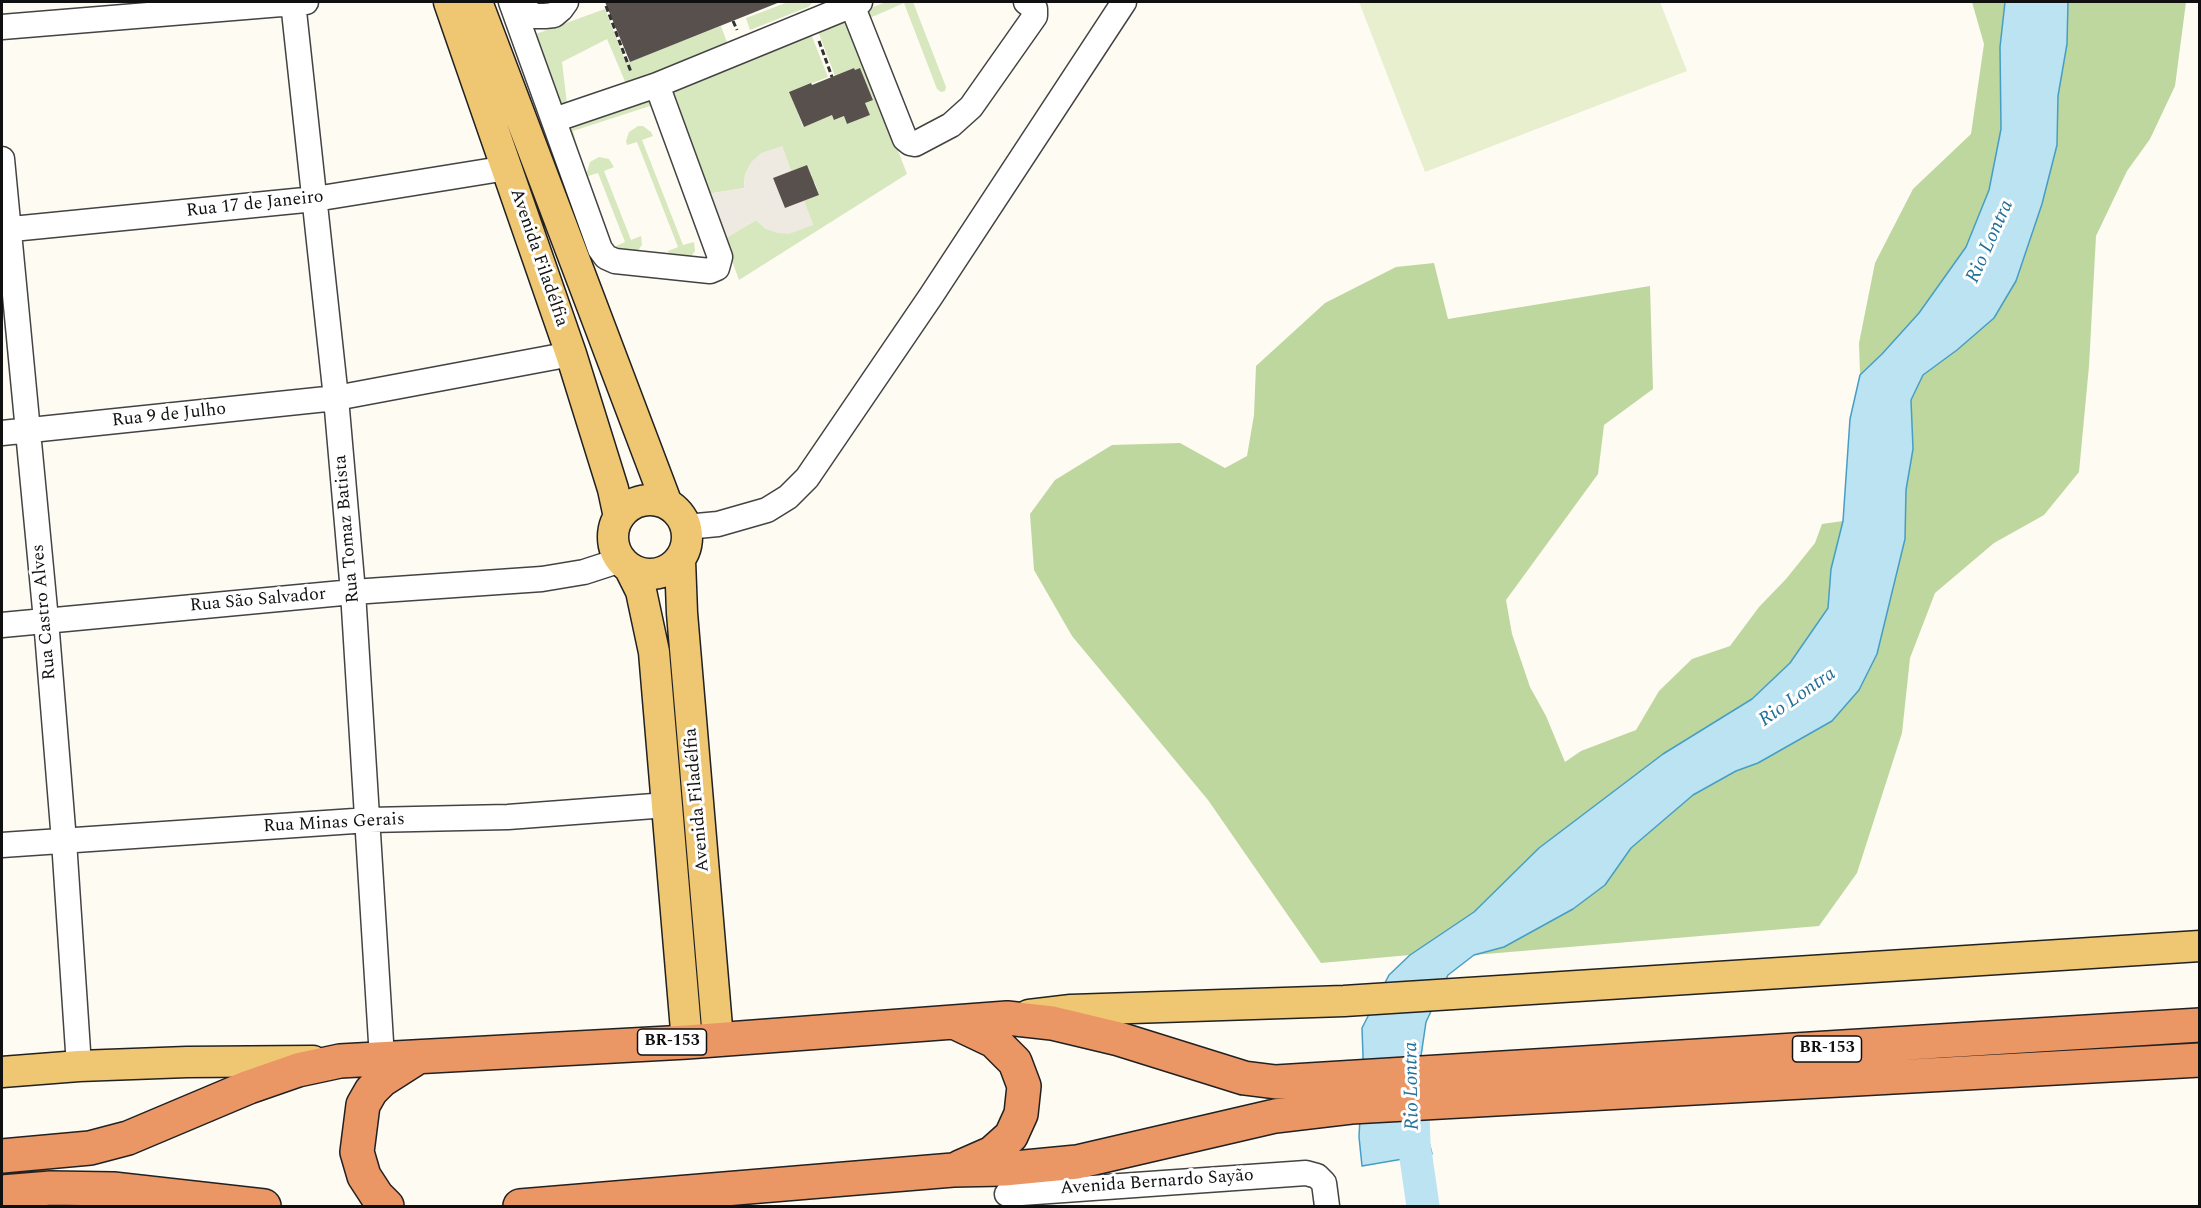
<!DOCTYPE html>
<html>
<head>
<meta charset="utf-8">
<style>
  body { margin:0 }
  #map { position:relative; width:2201px; height:1208px; overflow:hidden; background:#fefbf3; font-family:Spectral,serif }
  canvas { display:block }
  .frame { position:absolute; inset:0; border:3px solid #101010; pointer-events:none }
</style>
</head>
<body>
<div id="map">
<canvas width="2201" height="1208"></canvas>
<div class="frame"></div>
</div>
<script>
const ctx = document.querySelector('canvas').getContext('2d');
ctx.lineJoin = 'round';
function paint(path, color) { ctx.fillStyle = color; ctx.fill(path, 'evenodd'); }
const poly = rows => new Path2D(rows.map(r => 'M' + r).join(''));
function trace(path, color, width, dash) { ctx.strokeStyle = color; ctx.lineWidth = width; ctx.lineCap = dash ? 'butt' : 'round'; ctx.setLineDash(dash || []); ctx.stroke(path); }
function write(font, color, halo, rows, align = 'center') {
  ctx.font = font + ' Spectral,serif'; ctx.lineWidth = 6; ctx.setLineDash([]); ctx.textBaseline = 'middle'; ctx.strokeStyle = halo; ctx.fillStyle = color; for (const [text, x, y, turn = 0] of rows) {
    ctx.save(); ctx.translate(x, y); ctx.rotate((+turn || 0) * Math.PI / 180); ctx.textAlign = isNaN(turn) ? turn : align; if (halo) ctx.strokeText(text, 0, 0); ctx.fillText(text, 0, 0); ctx.restore();
  }
}
paint(poly([
  [788,2,813,2,808,7,750,30,746,18],
  [886,2,913,2,946,87,945,91,941,92,937,89,904,3,872,17,869,16,868,9],
  [605,9,626,63,721,26,728,45,627,86,607,39,562,62,567,104,562,104,558,102,533,35],
  [845,21,850,25,907,174,739,280,724,239,756,220,766,229,813,225,804,201,819,195,815,183,809,178,812,176,807,165,791,171,782,146,745,174,744,188,707,194,670,94,673,90,811,34,828,77,790,92,803,127,832,115,835,120,844,116,847,124,870,115,865,103,873,99,860,69,855,70,854,68,835,76,818,31,838,22],
  [653,96,653,105,573,131,579,153,575,155,566,131,569,123],
  [638,126,643,126,651,132,653,136,642,140,683,245,694,242,695,251,689,259,670,256,668,251,678,247,637,142,627,145,626,141,629,132],
  [599,157,609,159,614,167,604,171,631,240,641,236,642,245,636,253,617,250,616,246,625,242,598,173,588,176,587,172,590,162]
]), '#d7e7be');
paint(poly([
  [1972,2,2005,2,2000,47,2001,129,1989,190,1966,247,1919,313,1882,354,1860,375,1859,343,1875,263,1913,189,1971,134,1984,44],
  [2068,2,2186,2,2175,86,2150,139,2127,171,2096,236,2089,366,2079,472,2044,515,1994,543,1935,593,1910,658,1902,733,1857,873,1819,926,1474,955,1504,947,1573,909,1605,884,1631,848,1693,795,1736,771,1758,763,1832,721,1859,690,1877,654,1905,539,1906,490,1913,449,1911,400,1923,375,1957,350,1994,318,2016,281,2042,204,2057,145,2058,96,2067,44],
  [1434,263,1448,319,1650,286,1653,389,1604,425,1598,474,1506,600,1512,634,1530,687,1546,716,1565,762,1581,751,1636,730,1659,691,1692,659,1730,646,1759,607,1786,579,1815,543,1822,524,1843,521,1831,569,1828,607,1790,663,1752,699,1663,754,1539,848,1474,912,1410,955,1321,963,1208,800,1072,636,1034,570,1030,514,1055,480,1112,445,1180,443,1225,468,1247,456,1254,415,1256,366,1325,303,1396,267]
]), '#bdd79e');
paint(poly([
  [1359,2,1660,2,1687,71,1425,172]
]), '#e7efcf');
paint(poly([
  [782,146,791,171,773,178,785,208,804,201,813,225,789,234,777,233,766,229,756,220,724,239,707,194,744,188,745,174,751,162,761,153]
]), '#efeae1');
const water = poly([
  [2005,2,2068,2,2067,44,2058,96,2057,145,2042,204,2016,281,1994,318,1957,350,1923,375,1911,400,1913,449,1906,490,1905,539,1877,654,1859,690,1832,721,1758,763,1736,771,1693,795,1631,848,1605,885,1573,909,1504,947,1474,955,1448,975,1426,1022,1421,1056,1428,1138,1432,1154,1362,1166,1359,1137,1363,1056,1362,1028,1389,975,1410,955,1474,912,1539,848,1663,754,1752,699,1790,663,1828,608,1831,569,1843,521,1850,419,1860,375,1882,354,1919,313,1966,247,1989,190,2001,129,2000,47,2005,2]
]);
paint(water, '#bbe3f2');
trace(water, '#469ec5', 1.5);
trace(poly([
  [1413,1113,1414,1144,1423,1206]
]), '#bbe3f2', 33);
paint(poly([
  [605,2,780,2,630,62],
  [854,68,855,70,860,68,873,100,865,103,870,115,847,124,844,116,834,120,832,115,804,127,789,92,811,83,812,85],
  [807,165,819,195,785,208,773,178]
]), '#58504d');
const minor = poly([
  [293,2,336,398,353,592,382,1058],
  [511,2,600,249,606,257,615,261,710,271,717,268,720,257,657,85],
  [518,2,528,12,535,16,545,16,554,15,561,9,566,2],
  [852,5,905,139,910,143,915,144,951,125,971,107,1035,16,1035,9,1026,2],
  [2,27,306,2],
  [554,120,657,85,860,2],
  [2,159,46,620,64,841,79,1066],
  [2,230,315,199,507,168],
  [2,433,336,398,571,354],
  [686,527,718,524,767,510,788,497,807,478,931,296,1124,2],
  [2,625,353,592,542,579,584,572,621,560],
  [2,845,369,820,508,817,667,805],
  [1007,1194,1306,1173,1317,1176,1324,1183,1327,1206]
]);
const major = poly([
  [449,2,571,354,613,489,619,517],
  [477,2,667,504],
  '613 537a37 37 0 1 1 74 0a37 37 0 1 1-74 0Z',
  [680,560,682,613,718,1039],
  [630,569,641,591,654,652,687,1042],
  [1029,1015,1071,1010,1344,1001,2200,946],
  [2,1072,79,1066,187,1062,313,1061]
]);
const highway = poly([
  [954,1022,994,1041,1015,1062,1024,1086,1021,1114,1011,1136,992,1153,960,1167],
  [2,1156,90,1148,128,1138,249,1087,298,1070,340,1061,687,1042,1007,1018,1052,1023,1119,1039,1244,1078,1276,1082,2200,1025],
  [2,1192,51,1188,113,1189,264,1206],
  [387,1206,377,1196,364,1176,357,1152,363,1105,371,1091,382,1080,418,1057],
  [520,1206,953,1170,1004,1169,1077,1162,1275,1116,1351,1107,2200,1060]
]);
trace(minor, '#434343', 27);
trace(major, '#212121', 33);
trace(highway, '#212121', 36);
trace(poly([
  [606,6,631,72],
  [733,21,737,30],
  [819,41,832,77]
]), '#323232', 3, [6, 3]);
trace(minor, '#fff', 24);
trace(major, '#efc672', 30);
trace(highway, '#eb9665', 33);
for (const [x, y, w] of [
  [672,1042,69],
  [1827,1049,69]
]) { const box = new Path2D(); box.roundRect(x - w / 2, y - 13, w, 26, 4.5); ctx.fillStyle = '#fff'; ctx.fill(box); trace(box, '#101010', 1.5); }
write('bold 16px', '#101010', null, [
  ["BR-153",672,1042],
  ["BR-153",1827,1049]
]);
write('18px', '#101010', '#fff', [
  ["Rua 17 de Janeiro",255,205,-6],
  ["Avenida Filadélfia",538,258,71],
  ["Rua 9 de Julho",169,416,-6],
  ["Rua Tomaz Batista",348,529,-95],
  ["Rua São Salvador",258,601,-5],
  ["Rua Castro Alves",45,612,-95],
  ["Avenida Filadélfia",698,800,-95],
  ["Rua Minas Gerais",334,824,-3],
  ["Avenida Bernardo Sayão",1157,1183,-4]
]);
write('italic 20px', '#20709a', '#fff', [
  ["Rio Lontra",1991,242,-66],
  ["Rio Lontra",1798,698,-35],
  ["Rio Lontra",1413,1086,-91]
]);
</script>
</body>
</html>
